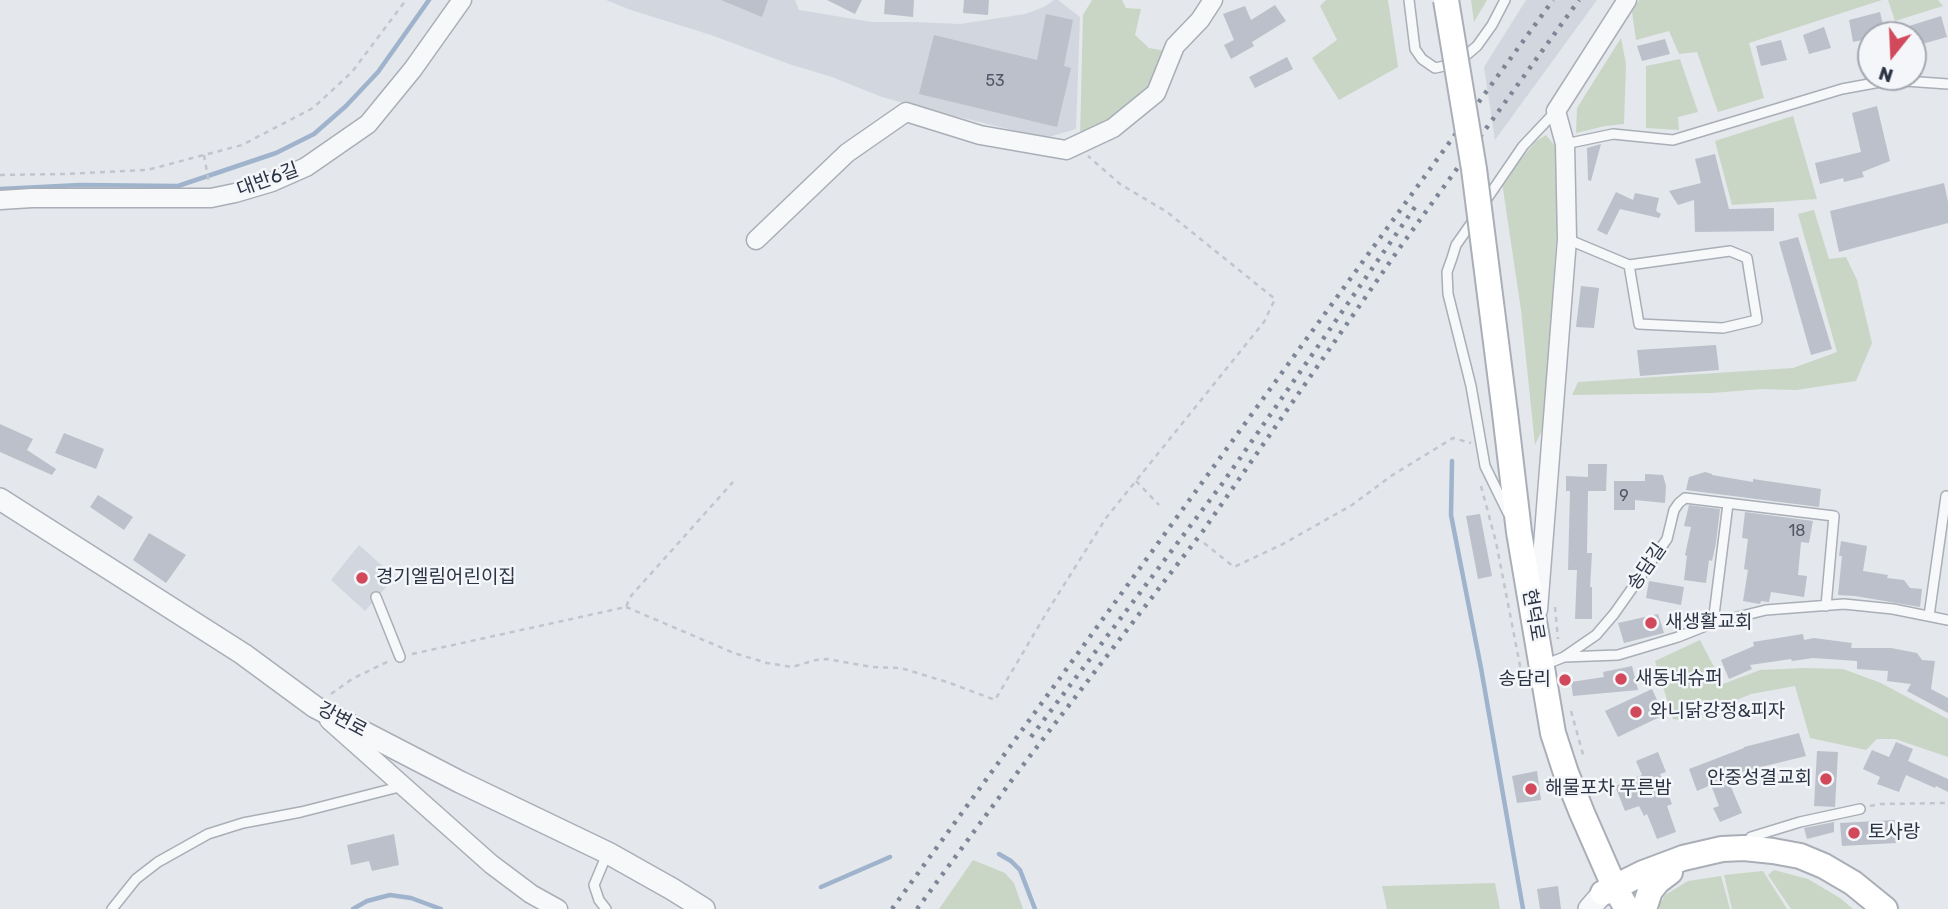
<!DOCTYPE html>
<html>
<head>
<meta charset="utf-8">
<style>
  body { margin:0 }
  #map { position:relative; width:1948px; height:909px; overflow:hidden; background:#e4e7ec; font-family:Rubik,sans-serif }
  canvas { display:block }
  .north { position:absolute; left:1857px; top:21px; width:70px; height:70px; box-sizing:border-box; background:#f4f6f9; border:2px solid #a4a8b1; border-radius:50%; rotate:198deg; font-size:19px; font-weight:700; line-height:28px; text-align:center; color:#2b3445 }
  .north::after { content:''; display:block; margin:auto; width:24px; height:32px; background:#d1495b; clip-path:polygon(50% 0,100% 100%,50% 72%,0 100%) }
</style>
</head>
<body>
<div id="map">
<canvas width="1948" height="909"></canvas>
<div class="north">N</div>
</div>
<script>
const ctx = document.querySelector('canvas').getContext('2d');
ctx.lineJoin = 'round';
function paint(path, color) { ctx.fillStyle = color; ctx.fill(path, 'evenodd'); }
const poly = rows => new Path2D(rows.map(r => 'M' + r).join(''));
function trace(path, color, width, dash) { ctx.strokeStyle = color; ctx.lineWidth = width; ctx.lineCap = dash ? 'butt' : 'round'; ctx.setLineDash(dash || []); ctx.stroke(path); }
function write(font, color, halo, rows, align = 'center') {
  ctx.font = font + ' Rubik,"Noto Sans KR",sans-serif'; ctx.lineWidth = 5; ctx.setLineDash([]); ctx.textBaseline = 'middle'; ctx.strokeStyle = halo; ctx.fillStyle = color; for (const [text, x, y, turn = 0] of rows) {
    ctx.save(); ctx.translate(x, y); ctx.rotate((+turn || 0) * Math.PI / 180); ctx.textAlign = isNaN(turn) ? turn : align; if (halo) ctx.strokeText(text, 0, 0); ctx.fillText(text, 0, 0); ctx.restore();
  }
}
paint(poly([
  [606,0,795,0,799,10,872,22,916,22,960,24,1025,14,1044,7,1054,0,1058,0,1080,17,1076,129,1045,138,922,108,882,97,832,77,789,64,711,35,631,10],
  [1526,0,1597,0,1495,140,1484,67],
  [359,545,395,577,365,611,331,580]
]), '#d2d6de');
paint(poly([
  [1092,0,1122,0,1126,8,1141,9,1135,35,1149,48,1166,51,1152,90,1109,125,1080,138,1083,15],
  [1326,0,1388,0,1398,67,1339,100,1312,58,1337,40,1320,6],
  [1471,0,1487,0,1474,22],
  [1639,0,1882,0,1749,43,1764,98,1718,112,1697,52,1679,54,1669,31,1636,40,1632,12],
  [1888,0,1938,0,1943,6,1895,21],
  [1621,38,1626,64,1624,124,1605,126,1576,133,1577,108],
  [1680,59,1698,112,1678,117,1679,130,1646,128,1646,66],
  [1793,116,1817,199,1732,205,1715,141],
  [1546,135,1555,146,1557,229,1543,428,1535,445,1521,310,1502,182,1536,141],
  [1814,210,1829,259,1846,257,1857,280,1872,343,1856,381,1796,390,1762,389,1712,393,1572,395,1578,382,1793,368,1837,352,1798,214],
  [1700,640,1723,684,1760,670,1805,668,1843,669,1881,683,1948,719,1948,757,1895,739,1877,739,1866,750,1810,738,1795,686,1751,694,1687,721,1673,719,1655,661],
  [973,860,1005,873,1014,883,1023,909,939,909],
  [1774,870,1808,879,1840,898,1853,909,1791,909,1768,875],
  [1763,871,1787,909,1732,909,1724,875],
  [1721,876,1730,909,1660,909,1659,906,1665,895,1688,881],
  [1495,883,1500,909,1387,909,1382,886]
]), '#c9d6c5');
trace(poly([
  [0,189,80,185,178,186,276,153,314,134,346,106,378,72,429,0],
  [1452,461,1451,515,1481,668,1523,909],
  [999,854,1011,861,1020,870,1035,909],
  [821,887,890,857],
  [353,909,367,901,390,895,411,898,441,909]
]), '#9fb4cc', 4.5);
paint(poly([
  [721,0,768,0,762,17],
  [827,0,862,0,855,14],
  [885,0,914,0,913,17,884,14],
  [964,0,989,0,988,15,963,13],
  [1275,5,1286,21,1252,42,1254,46,1231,59,1224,45,1234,40,1223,14,1245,6,1251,20],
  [1880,12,1885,34,1871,35,1871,38,1853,42,1849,20],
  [1046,14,1073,20,1064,66,1071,68,1057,127,919,94,934,35,1037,60],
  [1941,16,1947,37,1915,46,1909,26],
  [1824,27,1831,48,1809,54,1803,35],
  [1665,39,1670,54,1642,61,1637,46],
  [1781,40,1787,60,1761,66,1756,46],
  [1287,57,1293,69,1255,88,1249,77],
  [1877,106,1890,161,1862,172,1864,177,1844,182,1843,178,1820,184,1815,163,1861,152,1852,113],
  [1601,144,1591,181,1588,180,1587,148],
  [1715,154,1729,209,1774,208,1774,231,1695,232,1694,200,1678,205,1669,191,1701,183,1695,159],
  [1944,183,1948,202,1948,223,1839,252,1830,211],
  [1616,192,1633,200,1635,193,1659,198,1656,211,1661,214,1659,218,1620,209,1607,235,1597,230],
  [1798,237,1832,349,1811,355,1779,242],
  [1581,286,1599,288,1594,328,1576,327],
  [1716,345,1719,370,1640,376,1637,350],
  [0,424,33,439,27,450,56,469,52,475,0,452],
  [64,433,104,449,96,469,55,453],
  [1588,464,1607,464,1606,491,1588,491,1587,553,1592,553,1590,587,1592,587,1592,619,1575,619,1577,570,1568,570,1570,491,1566,491,1566,476,1588,477],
  [1705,472,1712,474,1712,475,1753,482,1753,479,1821,489,1819,507,1686,490,1689,477],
  [1645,474,1663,475,1666,486,1665,503,1635,500,1635,510,1614,510,1614,481,1645,481],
  [98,495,133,517,124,530,90,507],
  [1689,505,1720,509,1716,543,1712,561,1709,560,1706,583,1684,580,1687,556,1685,555,1691,527,1684,526],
  [1745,512,1813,521,1809,543,1801,542,1798,575,1807,576,1804,597,1771,592,1769,602,1761,601,1760,604,1743,601,1748,570,1744,569,1748,539,1742,538],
  [1480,514,1492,576,1478,579,1466,516],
  [149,533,186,555,166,583,133,560],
  [1841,541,1867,546,1863,571,1888,575,1887,578,1904,580,1910,588,1922,589,1920,607,1855,596,1838,595,1842,556,1839,556],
  [1649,581,1684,587,1681,605,1646,598],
  [1658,614,1664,633,1624,643,1618,623],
  [1803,634,1804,640,1814,638,1852,643,1851,648,1891,648,1917,653,1922,660,1935,661,1931,689,1948,698,1948,713,1907,691,1911,684,1887,681,1888,671,1857,669,1857,661,1813,658,1792,661,1791,659,1750,665,1752,669,1729,679,1721,660,1754,646,1753,642],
  [1632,666,1638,690,1573,696,1571,682,1604,677,1603,672],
  [1652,689,1664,715,1618,737,1605,711],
  [1799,733,1806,756,1737,773,1738,776,1728,780,1742,813,1720,822,1713,808,1719,806,1711,785,1697,791,1689,769,1744,748,1744,747],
  [1896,742,1913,749,1908,761,1948,779,1948,792,1936,786,1935,788,1906,775,1899,792,1877,784,1880,777,1863,769,1872,750,1889,757],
  [1817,751,1838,752,1835,807,1814,806],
  [1658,752,1666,772,1660,774,1672,804,1667,806,1676,832,1657,839,1647,814,1644,816,1639,806,1625,811,1615,786,1642,775,1636,761],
  [1537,771,1541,800,1517,803,1512,776],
  [1895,820,1896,843,1842,846,1840,823],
  [1834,822,1834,832,1807,839,1804,828],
  [394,834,399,865,372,871,369,861,351,865,347,845],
  [1558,886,1561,909,1540,909,1537,889]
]), '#bbc0ca');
const service = poly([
  [1409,0,1415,49,1422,59,1435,68,1449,65,1463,58,1477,46,1492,25,1505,0],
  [1565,144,1613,134,1673,140,1842,89,1891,80,1948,84],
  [1484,203,1523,146,1556,111],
  [1475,218,1456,245,1452,258,1447,272,1448,294,1471,386,1485,466,1508,513],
  [1567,239,1629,265,1730,251,1747,258,1757,320,1723,328,1639,324,1629,265],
  [376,597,400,657],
  [1929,616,1946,496],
  [1713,623,1728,504],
  [1564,657,1596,635,1614,614,1667,539,1674,510,1679,503,1685,498,1834,516,1826,606],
  [1544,665,1564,657,1618,655,1678,637,1713,623,1766,610,1844,604,1893,609,1948,620],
  [1746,845,1751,837,1800,822,1860,809],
  [112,909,136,879,158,862,208,834,243,823,301,812,403,786],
  [606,909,599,900,594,885,607,854]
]);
const minor = poly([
  [0,200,32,198,211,198,235,193,272,182,306,167,368,124,413,69,462,0],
  [756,240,847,153,906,112,980,135,1066,150,1113,128,1156,93,1175,46,1200,20,1213,0],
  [1538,610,1567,239,1565,144,1556,111,1627,0],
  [329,720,491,864,531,894,558,909]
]);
const tertiary = poly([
  [0,499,243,654,315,707,460,782,608,853,672,889,704,909],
  [1589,909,1603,893]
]);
const secondary = poly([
  [1505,413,1519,532,1553,733,1566,773,1582,813,1614,886,1627,909],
  [1603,893,1643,873,1683,858,1722,849,1744,848,1773,851,1800,856,1824,866,1853,883,1885,909],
  [1644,909,1650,891,1658,881,1670,872]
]);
trace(service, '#a9aeb7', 12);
trace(minor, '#a9aeb7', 21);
trace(tertiary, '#a9aeb7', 24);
trace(secondary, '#a9aeb7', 28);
trace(poly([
  [204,155,209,183],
  [0,175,64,174,147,170,242,145,313,108,352,72,406,0],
  [1136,481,1159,505],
  [1481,486,1496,542,1523,681],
  [1204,543,1234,567,1283,544,1352,505,1391,476,1453,438,1471,443],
  [626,607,734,653,767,663,792,667,816,660,827,659,872,667,901,668,950,683,995,700,1047,612,1106,518,1264,322,1275,299,1167,212,1120,184,1088,156],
  [1555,607,1558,639],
  [412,654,626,607,630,597,733,482],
  [331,694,352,679,389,661],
  [1571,711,1584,758],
  [1870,806,1880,804,1948,803]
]), '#c2c5cb', 2.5, [5, 5]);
trace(service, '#f7f8fa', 9);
trace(minor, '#f7f8fa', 18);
trace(tertiary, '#f7f8fa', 21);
trace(secondary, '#fff', 24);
trace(poly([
  [1031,737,1222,484,1415,207],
  [892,909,1553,0],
  [917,909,1020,769,1203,531,1401,246,1579,0]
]), '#7d8696', 4.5, [3.5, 7]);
const secondaryBridge = poly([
  [1446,0,1474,169,1505,413]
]);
trace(secondaryBridge, '#a9aeb7', 28, []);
trace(secondaryBridge, '#fff', 24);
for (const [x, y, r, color] of [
  [362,578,7,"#d1495b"],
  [1651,623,7,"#d1495b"],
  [1621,679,7,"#d1495b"],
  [1565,680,7,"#d1495b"],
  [1636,712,7,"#d1495b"],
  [1826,779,7,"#d1495b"],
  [1531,789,7,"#d1495b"],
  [1854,833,7,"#d1495b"]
]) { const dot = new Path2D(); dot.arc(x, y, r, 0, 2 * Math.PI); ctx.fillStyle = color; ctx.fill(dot); trace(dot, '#f4f6f9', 2.5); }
write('16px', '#4f5766', null, [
  ["53",995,81],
  ["9",1624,496],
  ["18",1797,531]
]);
write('19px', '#2b3445', '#f4f6f9', [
  ["대반6길",268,180,-20],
  ["송담길",1647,567,-55],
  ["현덕로",1533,615,80],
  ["강변로",342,720,28]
]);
write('19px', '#2b3445', '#f4f6f9', [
  ["경기엘림어린이집",376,578],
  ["새생활교회",1665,623],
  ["새동네슈퍼",1635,679],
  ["송담리",1551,680,"right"],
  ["와니닭강정&피자",1650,712],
  ["안중성결교회",1812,779,"right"],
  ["해물포차 푸른밤",1545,789],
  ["토사랑",1868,833]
], 'left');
</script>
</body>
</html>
